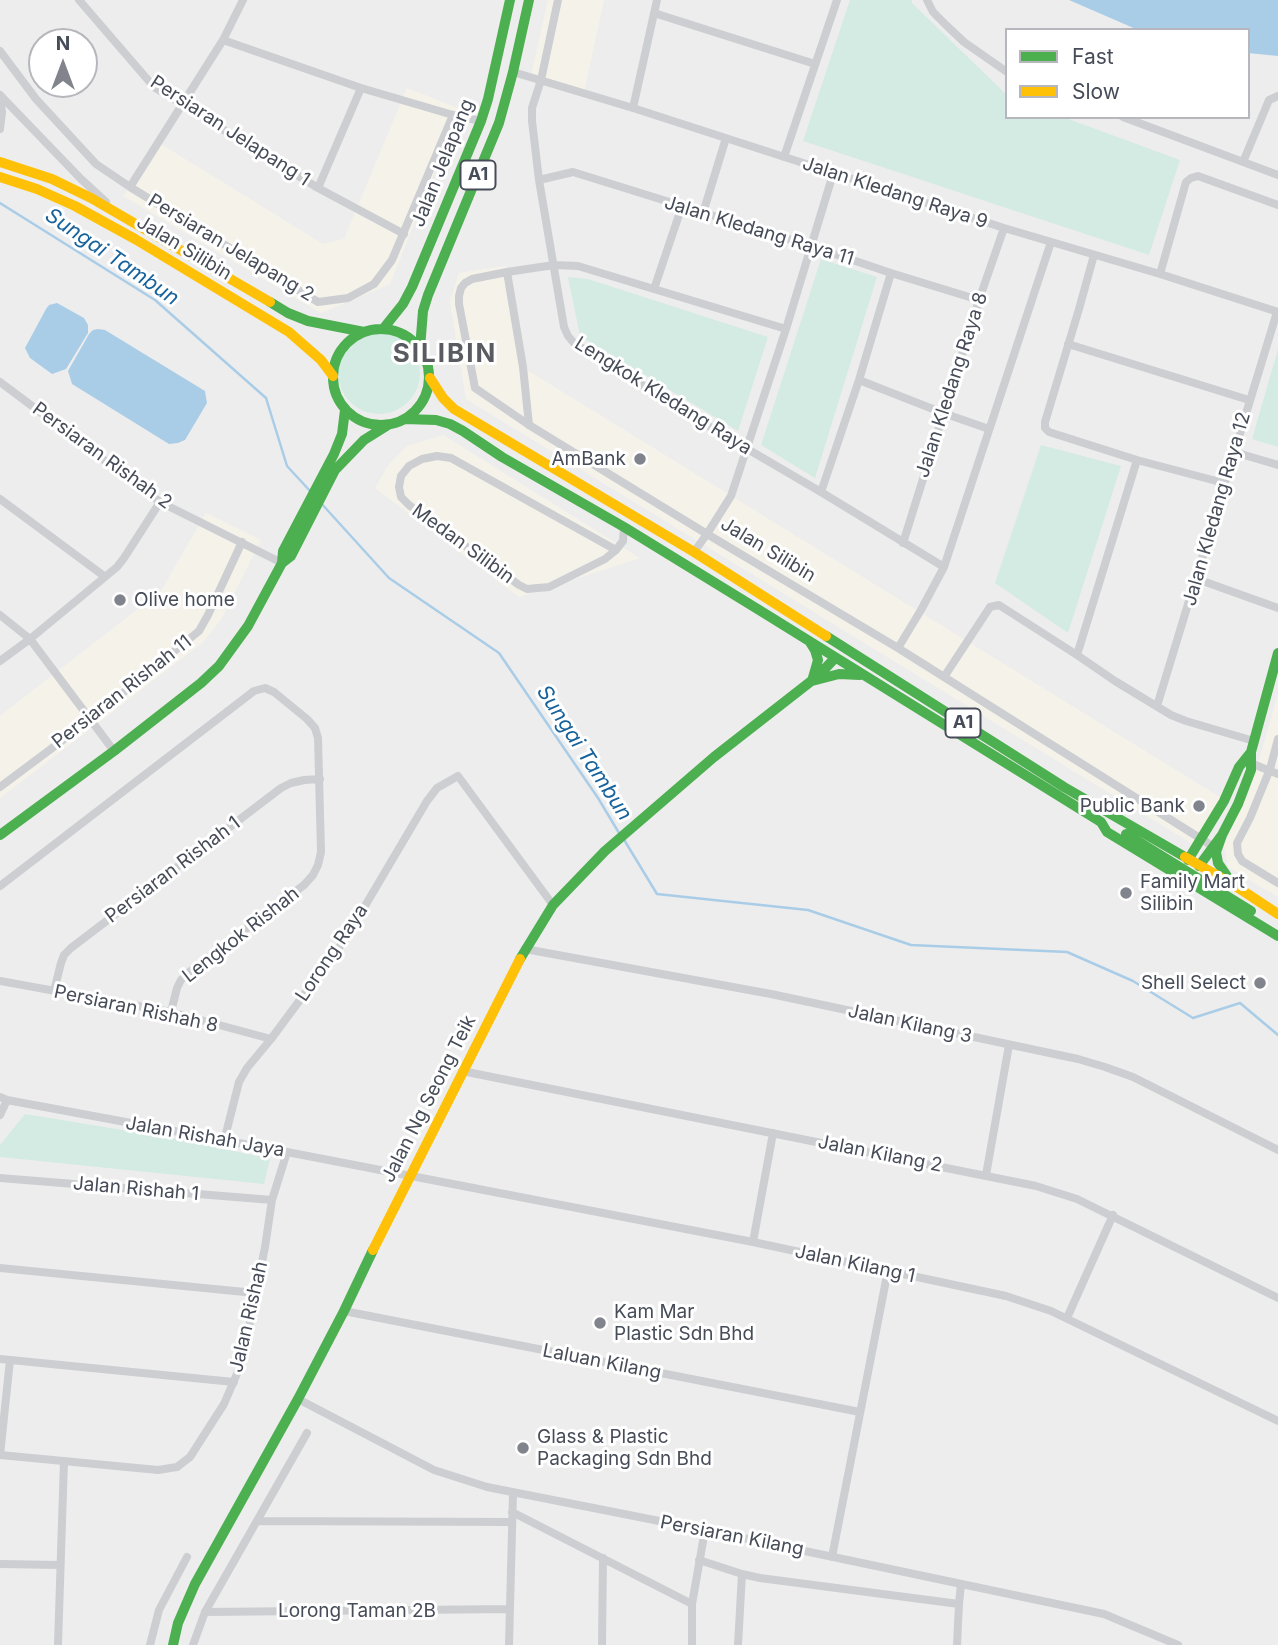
<!DOCTYPE html>
<html>
<head>
<meta charset="utf-8">
<style>
  body { margin:0 }
  #map { position:relative; width:1278px; height:1645px; overflow:hidden; background:#eeeded; font-family:Inter,sans-serif }
  canvas { display:block }
  .legend { position:absolute; left:1005px; top:28px; width:245px; height:91px; box-sizing:border-box; background:#fff; border:2px solid #b5b7bc; margin:0; padding:9px 12px; list-style:none; font-size:21px; color:#464c58 }
  .legend li { display:flex; align-items:center; gap:14px; height:35px }
  .legend b { width:35px; border:2px solid #b5b7bc }
  .north { position:absolute; left:28px; top:28px; width:70px; height:70px; box-sizing:border-box; background:#fff; border:2px solid #b5b7bc; border-radius:50%; rotate:0deg; font-size:19px; font-weight:700; line-height:28px; text-align:center; color:#464c58 }
  .north::after { content:''; display:block; margin:auto; width:24px; height:32px; background:#81848c; clip-path:polygon(50% 0,100% 100%,50% 72%,0 100%) }
</style>
</head>
<body>
<div id="map">
<canvas width="1278" height="1645"></canvas>
<ul class="legend">
<li><b style="height:9px;background:#4caf50"></b>Fast</li>
<li><b style="height:9px;background:#ffc107"></b>Slow</li>
</ul>
<div class="north">N</div>
</div>
<script>
const ctx = document.querySelector('canvas').getContext('2d');
ctx.lineJoin = 'round';
function paint(path, color) { ctx.fillStyle = color; ctx.fill(path, 'evenodd'); }
const poly = rows => new Path2D(rows.map(r => 'M' + r).join(''));
function trace(path, color, width, dash) { ctx.strokeStyle = color; ctx.lineWidth = width; ctx.lineCap = dash ? 'butt' : 'round'; ctx.setLineDash(dash || []); ctx.stroke(path); }
function write(font, color, halo, rows, align = 'center') {
  ctx.font = font + ' Inter,sans-serif'; ctx.lineWidth = 6; ctx.setLineDash([]); ctx.textBaseline = 'middle'; ctx.strokeStyle = halo; ctx.fillStyle = color; for (const [text, x, y, turn = 0] of rows) {
    ctx.save(); ctx.translate(x, y); ctx.rotate((+turn || 0) * Math.PI / 180); ctx.textAlign = isNaN(turn) ? turn : align; if (halo) ctx.strokeText(text, 0, 0); ctx.fillText(text, 0, 0); ctx.restore();
  }
}
paint(poly([
  [548,0,604,0,583,96,530,81],
  [407,88,460,109,390,284,321,313,123,196,159,143,323,244,344,239],
  [506,266,522,367,1223,799,1196,846,466,399,450,301,459,273],
  [443,435,640,558,519,597,375,488,389,464,407,446],
  [206,513,261,540,220,621,202,643,0,798,0,716,161,591],
  [1278,694,1278,897,1228,867,1224,845,1256,771]
]), '#f5f3e9');
paint(poly([
  [850,0,912,0,912,3,1007,95,1007,117,1063,117,1180,160,1149,255,803,141],
  [821,259,877,277,815,478,761,445],
  [568,277,588,279,768,337,738,431,580,336],
  '338 373a41 41 0 1 1 82 0a41 41 0 1 1-82 0Z',
  [1278,349,1278,447,1252,439],
  [1041,445,1121,466,1068,633,995,583],
  [25,1114,190,1141,270,1159,264,1184,0,1157,0,1145]
]), '#d3ebe2');
paint(poly([
  [1069,0,1278,0,1278,56,1248,53,1248,30,1138,30],
  [57,303,84,318,88,325,88,333,66,369,52,374,30,358,25,348,46,309,49,305],
  [98,329,105,330,205,391,207,403,185,440,178,443,169,444,72,384,68,371,89,334,93,330]
]), '#aacde7');
trace(poly([
  [0,203,155,300,266,398,287,466,311,492],
  [320,502,389,578,499,653,598,798,619,833],
  [623,838,657,894,808,910,911,945,1067,952,1133,981,1193,1018,1240,1003,1278,1035]
]), '#aacde7', 2.5);
trace(poly([
  [79,0,154,87,318,188,404,234],
  [558,0,541,80,532,108,532,121,539,180,564,327,568,336,574,343,720,433,821,492,944,567],
  [927,0,933,12,947,26,964,42,1007,72],
  [654,13,815,64],
  [223,40,361,88,453,115,481,121],
  [0,51,36,99,96,164,130,187,318,302,348,298,374,284,392,260,453,115],
  [513,72,633,108,1004,228,1160,274,1278,312],
  [0,95,81,179,106,202],
  [0,98,2,112,0,129],
  [633,108,657,0],
  [1123,117,1278,175],
  [784,157,837,0],
  [1243,162,1269,100,1278,96],
  [539,180,573,172,811,246,891,273,979,300],
  [130,187,223,40,243,0],
  [318,188,361,88],
  [703,213,726,138],
  [1094,255,1079,309,1045,422,1045,428,1049,432,1137,460,1224,483],
  [507,272,523,367,529,425],
  [1160,274,1186,182,1191,178,1198,176,1278,205],
  [654,289,682,206],
  [786,329,578,266,554,265,507,272,472,279,465,283,461,288,459,296,459,304,475,388,529,425,707,534,898,648,1214,847],
  [1068,344,1249,400],
  [859,380,943,413,989,429],
  [0,382,160,502,282,563],
  [1234,452,1278,465],
  [821,492,859,380,891,273],
  [0,499,104,576],
  [903,543,979,300,1004,228],
  [616,550,451,458,437,456,422,459,409,466,401,476,399,487,401,497,409,505,519,585,527,589,549,587,605,559,616,550,623,541,624,527],
  [694,552,707,534,731,496,786,329,833,174],
  [1197,579,1278,608],
  [0,615,30,639,114,751],
  [898,648,921,610,944,567,1051,242],
  [1077,655,1137,460],
  [0,661,30,639,117,567,124,558,160,502],
  [944,677,990,607,999,605,1077,655,1115,681,1171,715,1186,721,1254,741],
  [1157,706,1277,312],
  [1278,739,1270,769,1250,818,1237,843,1238,854,1242,861,1278,883],
  [1248,762,1278,774],
  [0,787,91,719,199,631,208,615,242,542],
  [0,886,254,691,265,688,274,692,307,719,315,728,318,738,321,852,318,865,313,875,304,885,188,973,181,980,177,988,171,1012],
  [525,949,771,994,1078,1059,1105,1067,1133,1077,1278,1150],
  [0,981,171,1012,271,1039],
  [54,991,61,963,64,955,71,948,281,788,291,783,304,780,320,779],
  [462,1071,1036,1186,1077,1199,1278,1298],
  [0,1097,7,1100,287,1152,753,1242,1006,1296,1051,1311,1278,1421],
  [0,1115,7,1100],
  [224,1141,239,1082,247,1068,271,1039,346,938,427,801,437,788,458,776,553,905],
  [986,1175,1009,1045],
  [0,1178,272,1200],
  [753,1242,773,1133],
  [0,1268,255,1293],
  [344,1311,860,1412],
  [1067,1318,1113,1215],
  [0,1359,234,1382],
  [298,1399,434,1470,487,1487,705,1530,1104,1614,1178,1645],
  [0,1455,158,1470,177,1467,190,1457,224,1404,242,1362,265,1247,272,1200,287,1152],
  [0,1455,10,1360],
  [512,1512,692,1604],
  [258,1521,512,1522],
  [832,1557,888,1270],
  [699,1560,742,1574,760,1578,959,1604],
  [0,1564,60,1565],
  [205,1612,510,1609],
  [58,1645,64,1461],
  [150,1645,159,1610,187,1557],
  [193,1645,205,1612,307,1433],
  [509,1645,513,1493],
  [602,1645,603,1558],
  [692,1645,692,1604,705,1530],
  [738,1645,742,1574],
  [957,1645,959,1604,961,1584]
]), '#ccced1', 8);
trace(poly([
  [270,302,288,313,308,321,364,332],
  '333 377a48 48 0 1 1 96 0a48 48 0 1 1-96 0Z',
  [383,329,403,304,412,287,481,121,488,99,510,0],
  [420,348,423,311,428,295,499,123,513,72,529,0],
  [405,419,436,420,450,424,463,431,502,457,624,527,764,613,1101,822,1107,832,1278,936],
  [282,563,291,556,335,470,364,440,388,425],
  [826,636,1064,787,1185,857],
  [810,642,815,650,818,660,812,681],
  [812,681,839,674,860,675],
  [1126,834,1251,911],
  [0,835,114,751,201,683,219,666,248,626,282,563,283,551,334,454,342,434,345,410],
  [1222,835,1216,852,1218,863,1231,882],
  [1188,860,1224,801,1239,767,1251,752],
  [1199,866,1222,835,1238,804,1251,770,1251,752,1278,653],
  [520,959,553,905,605,851,714,757,819,675,835,658],
  [173,1645,178,1623,195,1584,298,1399,344,1311,373,1250]
]), '#4caf50', 10);
trace(poly([
  [0,162,52,179,91,198,270,302],
  [0,177,37,189,75,206,135,239,289,332,321,360,333,376],
  [430,378,443,398,454,409,694,552,826,636],
  [1185,857,1234,885,1278,914],
  [373,1250,520,959]
]), '#ffc107', 10);
for (const [x, y, r, color] of [
  [640,459,7,"#81848c"],
  [120,600,7,"#81848c"],
  [1199,806,7,"#81848c"],
  [1126,893,7,"#81848c"],
  [1260,983,7,"#81848c"],
  [600,1323,7,"#81848c"],
  [523,1448,7,"#81848c"]
]) { const dot = new Path2D(); dot.arc(x, y, r, 0, 2 * Math.PI); ctx.fillStyle = color; ctx.fill(dot); trace(dot, '#fff', 2.5); }
for (const [x, y, w] of [
  [478,175,35],
  [963,723,35]
]) { const box = new Path2D(); box.roundRect(x - w / 2, y - 14.5, w, 29, 5); ctx.fillStyle = '#fff'; ctx.fill(box); trace(box, '#464c58', 2); }
write('bold 18px', '#464c58', null, [
  ["A1",478,175],
  ["A1",963,723]
]);
write('19px', '#464c58', '#fff', [
  ["Persiaran Jelapang 1",230,131,33],
  ["Jalan Jelapang",443,163,-68],
  ["Jalan Kledang Raya 9",895,193,18],
  ["Jalan Kledang Raya 11",759,231,17],
  ["Jalan Silibin",184,248,31],
  ["Persiaran Jelapang 2",231,248,31],
  ["Jalan Kledang Raya 8",952,385,-72],
  ["Lengkok Kledang Raya",663,396,32],
  ["Persiaran Rishah 2",102,456,36],
  ["Jalan Kledang Raya 12",1217,509,-74],
  ["Medan Silibin",463,544,36],
  ["Jalan Silibin",768,550,31],
  ["Persiaran Rishah 11",122,692,-38],
  ["Persiaran Rishah 1",173,870,-37],
  ["Lengkok Rishah",241,935,-38],
  ["Lorong Raya",332,953,-56],
  ["Persiaran Rishah 8",136,1009,12],
  ["Jalan Kilang 3",910,1024,12],
  ["Jalan Ng Seong Teik",429,1099,-63],
  ["Jalan Rishah Jaya",205,1137,10],
  ["Jalan Kilang 2",880,1154,11],
  ["Jalan Rishah 1",136,1189,5],
  ["Jalan Kilang 1",855,1264,12],
  ["Jalan Rishah",249,1317,-77],
  ["Laluan Kilang",602,1362,11],
  ["Persiaran Kilang",732,1536,11],
  ["Lorong Taman 2B",357,1611]
]);
write('19px', '#464c58', '#fff', [
  ["AmBank",626,459,"right"],
  ["Olive home",134,600],
  ["Public Bank",1185,806,"right"],
  ["Family Mart",1140,882],
  ["Silibin",1140,904],
  ["Shell Select",1246,983,"right"],
  ["Kam Mar",614,1312],
  ["Plastic Sdn Bhd",614,1334],
  ["Glass & Plastic",537,1437],
  ["Packaging Sdn Bhd",537,1459]
], 'left');
write('italic 21px', '#17629b', '#fff', [
  ["Sungai Tambun",112,257,34],
  ["Sungai Tambun",584,753,57]
]);
ctx.letterSpacing = '2px';
write('bold 26px', '#5a5b61', '#fff', [
  ["SILIBIN",445,354]
]);
ctx.letterSpacing = '0px';
</script>
</body>
</html>
